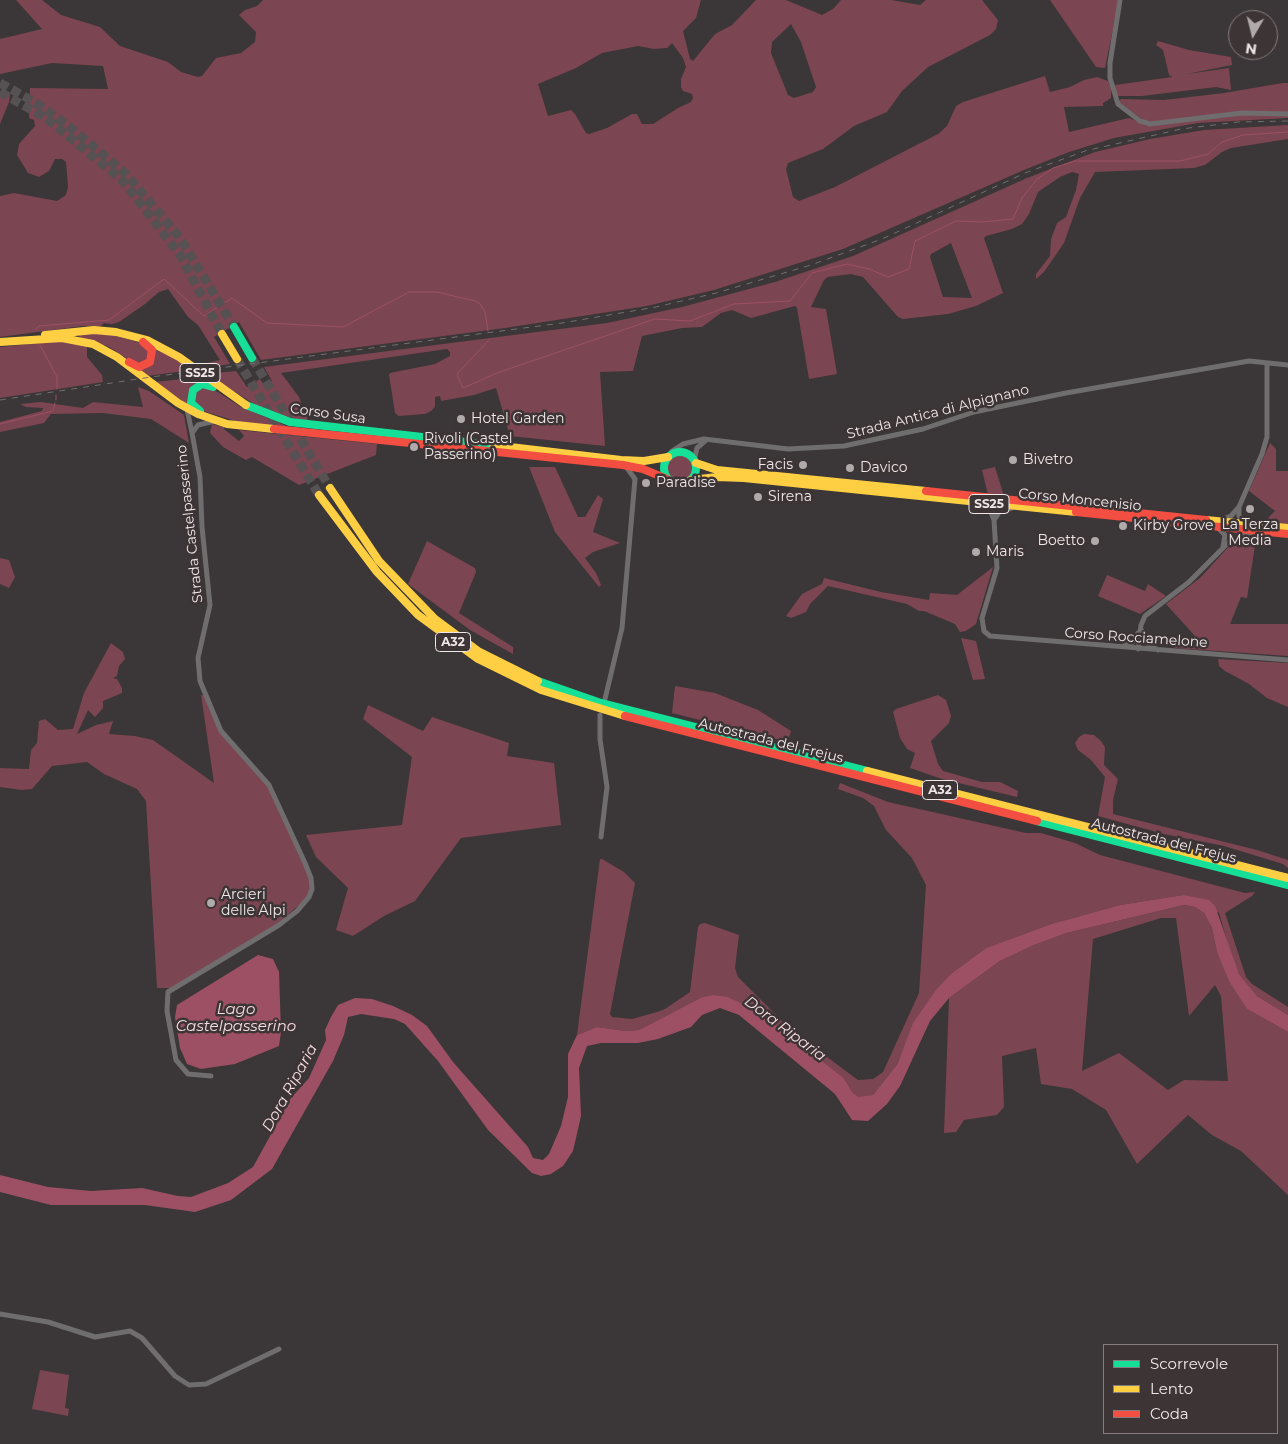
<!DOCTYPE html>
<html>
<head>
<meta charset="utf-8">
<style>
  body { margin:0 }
  #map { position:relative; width:1288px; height:1444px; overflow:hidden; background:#3b3637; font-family:Montserrat,sans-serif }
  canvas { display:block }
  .legend { position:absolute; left:1103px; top:1344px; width:175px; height:90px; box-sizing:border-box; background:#3d3436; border:1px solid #847c7e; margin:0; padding:6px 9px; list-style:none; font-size:15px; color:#efe8e9 }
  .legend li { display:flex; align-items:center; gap:10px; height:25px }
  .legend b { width:25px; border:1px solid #847c7e }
  .north { position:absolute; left:1228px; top:10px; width:50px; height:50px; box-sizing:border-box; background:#3d3436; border:1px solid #847c7e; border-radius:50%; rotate:188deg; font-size:14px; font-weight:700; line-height:20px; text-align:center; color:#efe8e9 }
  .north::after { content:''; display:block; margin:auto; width:18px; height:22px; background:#b0aaab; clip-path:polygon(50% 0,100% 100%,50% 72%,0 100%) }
</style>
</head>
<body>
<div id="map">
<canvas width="1288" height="1444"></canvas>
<ul class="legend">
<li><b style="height:6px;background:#16e098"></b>Scorrevole</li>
<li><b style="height:6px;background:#ffcf43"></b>Lento</li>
<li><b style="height:6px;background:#f24e42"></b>Coda</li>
</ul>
<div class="north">N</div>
</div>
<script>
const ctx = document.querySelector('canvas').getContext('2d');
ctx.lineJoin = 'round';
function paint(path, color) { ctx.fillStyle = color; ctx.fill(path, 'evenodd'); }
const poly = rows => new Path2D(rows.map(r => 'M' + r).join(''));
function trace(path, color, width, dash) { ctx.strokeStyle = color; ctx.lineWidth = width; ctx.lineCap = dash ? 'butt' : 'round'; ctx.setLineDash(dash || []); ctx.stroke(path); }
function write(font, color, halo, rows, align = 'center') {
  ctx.font = font + ' Montserrat,sans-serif'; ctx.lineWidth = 5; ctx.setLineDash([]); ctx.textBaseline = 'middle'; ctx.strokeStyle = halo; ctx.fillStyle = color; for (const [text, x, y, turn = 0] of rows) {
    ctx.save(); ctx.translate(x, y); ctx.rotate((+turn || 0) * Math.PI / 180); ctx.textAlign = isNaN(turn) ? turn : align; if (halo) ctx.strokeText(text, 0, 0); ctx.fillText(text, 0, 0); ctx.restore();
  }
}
paint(poly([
  [16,0,42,0,61,15,100,27,120,46,168,62,181,72,198,77,202,76,216,58,241,53,255,42,256,32,239,15,245,10,257,6,263,0,701,0,696,18,683,31,690,59,693,61,715,34,732,25,756,0,786,0,822,15,833,9,841,0,891,0,920,5,926,0,982,0,998,20,996,29,990,35,928,67,902,91,887,112,854,126,823,149,788,163,786,169,793,197,799,201,835,187,938,134,947,126,956,106,963,102,1045,76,1050,92,1070,87,1084,80,1097,77,1108,81,1111,88,1111,98,1103,103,1103,106,1064,107,1069,132,1129,118,1147,126,1146,122,1119,102,1121,99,1164,100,1224,93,1283,83,1288,83,1288,118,1198,123,1114,138,1069,152,1024,170,843,249,714,290,647,306,505,328,261,360,239,322,214,337,230,364,204,368,203,364,220,360,198,325,188,317,168,289,159,292,145,304,119,322,112,324,104,323,100,327,83,326,0,337,0,196,14,193,57,201,66,195,68,187,66,162,62,159,55,159,49,171,39,177,28,173,17,155,19,144,35,126,34,120,29,118,30,88,108,89,103,66,52,63,0,74,0,39,42,29],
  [791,24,801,42,816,87,813,92,794,98,788,95,771,53,772,42],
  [672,43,683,58,686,67,681,79,681,87,683,91,692,94,693,98,691,102,678,108,653,124,642,124,637,114,632,114,607,128,589,134,586,133,575,114,571,110,548,116,538,84,576,68,602,53,638,46,654,49,667,48],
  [1050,0,1119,0,1105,68,1096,67],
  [1158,41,1189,50,1231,57,1232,65,1187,74,1229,68,1231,90,1216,87,1142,96,1116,96,1115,85,1172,77,1169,75,1163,50,1156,45],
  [7,92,10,94,9,102,0,124,0,95],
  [1288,125,1288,139,1231,148,1222,152,1205,165,1194,168,1095,172,1080,198,1064,243,1044,272,1036,279,1036,274,1050,256,1051,239,1057,223,1066,217,1076,190,1079,174,1072,172,1060,177,1038,192,1029,214,1022,224,1012,229,986,236,984,238,1003,293,976,306,948,314,903,319,898,317,863,277,851,274,828,277,824,280,811,307,826,309,837,374,809,379,797,308,795,306,751,318,732,310,721,313,702,327,682,328,642,336,633,371,600,372,605,446,510,436,496,388,474,395,441,401,440,396,435,397,435,407,431,411,425,414,399,416,395,413,389,375,390,373,435,364,450,356,450,352,447,349,281,373,299,397,308,421,284,417,259,407,206,374,236,371,247,387,260,379,264,385,272,381,264,367,607,323,682,307,775,282,853,256,1027,178,1095,152,1150,139,1204,130],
  [951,243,972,298,943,297,930,257,931,254],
  [80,333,110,334,140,343,151,353,145,364,131,361,109,347,79,337],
  [60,341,87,345,87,357,102,375,103,382,0,398,0,347],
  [153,348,159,348,192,370,147,376,136,368,144,369,150,365],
  [200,377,208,383,196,385,192,408,155,382],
  [138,387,149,391,184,415,189,443,151,419,103,413,51,414,44,423,0,432,0,422,42,411,43,408,26,407,20,404,41,402,83,408,93,402,143,407],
  [204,387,213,389,241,407,289,427,242,423,203,411,194,404,196,391],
  [212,424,224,427,224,429,239,441,244,436,239,430,377,444,376,455,299,485,252,457,246,460,223,447,210,433],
  [1270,443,1276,449,1276,471,1288,471,1288,525,1263,523,1275,511,1249,491],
  '667 469a13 13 0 1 1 26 0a13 13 0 1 1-26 0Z',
  [529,467,555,467,578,517,585,517,598,495,603,499,593,532,620,543,593,552,585,558,596,573,601,585,599,587,555,532],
  [995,467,1004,496,988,495,982,470],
  [1253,535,1256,539,1247,598,1241,597,1230,624,1288,624,1288,656,1174,648,1195,636,1166,604,1200,578,1233,542],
  [427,541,475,568,476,572,459,613,513,647,513,654,470,630,408,584],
  [0,558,9,560,15,577,9,588,0,584],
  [993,567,976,624,966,631,960,632,955,624,924,611,919,611,907,604,828,586,810,604,806,612,791,618,786,616,802,594,822,584,824,578,881,592,929,600,930,593,957,595],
  [1107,575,1145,591,1148,584,1166,596,1140,614,1098,596],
  [961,638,976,641,985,679,973,680],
  [111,643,123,652,125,659,119,666,117,676,113,678,117,679,122,688,122,693,103,701,103,708,95,717,88,710,77,734,96,725,113,721,109,734,135,736,153,740,214,783,201,695,208,696,216,722,268,786,306,864,311,886,308,895,300,904,277,924,171,988,157,988,146,801,137,789,104,774,87,762,52,766,32,789,22,790,0,787,0,768,29,769,31,750,37,743,39,721,45,719,58,730,73,729,84,693],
  [1218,659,1288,663,1288,707,1267,698,1249,684,1225,671,1219,666],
  [675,686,715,693,758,710,791,731,788,742,672,713],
  [938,695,946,700,951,716,949,723,931,741,938,764,943,771,982,782,1000,782,1018,791,1017,797,942,779,910,768,915,753,907,749,900,738,893,712,896,709],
  [368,705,423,731,432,717,509,743,507,756,554,763,561,825,461,838,415,901,384,916,353,936,336,930,348,888,316,857,306,835,402,825,412,757,363,719],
  [1084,734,1094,735,1101,741,1105,747,1104,765,1118,779,1113,800,1113,814,1257,850,1288,860,1288,868,1283,864,1224,846,1164,834,1098,816,1105,777,1091,760,1078,750,1075,743,1079,737],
  [840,783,888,802,1026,833,1041,833,1075,843,1100,855,1245,893,1255,892,1252,896,1225,913,1246,977,1252,984,1288,1007,1288,1015,1257,996,1239,974,1233,961,1219,913,1183,895,1120,905,1051,924,986,948,952,973,907,1043,898,1063,873,1095,859,1098,852,1092,844,1078,750,1007,700,998,639,1030,626,1031,597,1027,577,1035,600,859,602,859,624,872,635,883,610,1014,612,1017,632,1019,657,1012,665,1009,690,992,698,927,700,924,705,923,739,935,735,968,738,977,792,1031,858,1080,873,1079,883,1072,919,993,926,885,912,858,886,830,874,806,863,798,838,789],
  [1184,905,1195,907,1204,913,1212,928,1217,952,1247,1009,1288,1032,1288,1195,1241,1151,1212,1135,1188,1115,1137,1164,1106,1110,1072,1089,1041,1084,1036,1048,1002,1056,1004,1107,997,1115,964,1120,956,1132,944,1133,949,998,1000,961,1034,945,1067,933],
  [1161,918,1176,918,1189,1016,1215,985,1221,996,1228,1081,1184,1080,1168,1090,1119,1053,1082,1071,1093,939],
  [40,1370,69,1375,65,1408,69,1409,68,1416,32,1409]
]), '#7c4552');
paint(poly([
  [1183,895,1209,900,1215,906,1239,974,1257,996,1288,1015,1288,1032,1247,1009,1229,981,1217,952,1212,928,1204,913,1195,907,1184,905,1067,933,1034,945,1000,961,949,998,930,1021,900,1086,887,1104,868,1121,852,1120,835,1094,739,1015,720,1008,702,1015,691,1027,658,1039,638,1043,601,1043,587,1046,579,1068,581,1116,573,1151,563,1166,551,1174,541,1176,532,1173,488,1130,438,1061,405,1024,394,1019,361,1014,348,1017,344,1035,333,1061,272,1169,231,1200,195,1212,145,1205,51,1205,0,1192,0,1175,48,1187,91,1191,142,1188,178,1196,191,1197,228,1183,253,1167,291,1098,309,1078,326,1040,325,1030,331,1017,338,1005,355,998,372,999,393,1006,412,1015,427,1026,453,1062,528,1147,533,1158,543,1160,549,1154,561,1126,568,1097,568,1054,577,1035,597,1027,626,1031,639,1030,700,998,713,995,727,997,750,1007,766,1018,844,1078,852,1092,858,1097,873,1095,898,1063,913,1023,936,990,952,973,986,948,1051,924,1120,905],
  [258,955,273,959,279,972,281,1032,279,1046,235,1064,201,1069,187,1064,180,1048,175,1017,177,1005]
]), '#9d5064');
trace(poly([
  [36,329,39,326,109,320,164,279,204,316,232,298,267,323,343,327,409,292,437,292,475,301,480,304,485,312,488,331],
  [489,340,457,374,463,388,497,373,655,319,690,321,734,304,790,301,812,273,847,264,869,269,888,277,909,269,915,241,956,221,982,222,1013,219,1022,198,1037,179,1053,168,1075,161,1180,161,1208,154,1222,142,1243,135,1288,132],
  [40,345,57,377,57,389],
  [56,400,56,395],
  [0,424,53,411,55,403]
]), '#9d5064', 1);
trace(poly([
  [0,83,38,104,75,131,126,174,180,238,234,327],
  [0,92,46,118,123,181,180,255,222,334],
  [252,358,330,488],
  [237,359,319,495]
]), '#565152', 9, [9, 4.5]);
trace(poly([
  [1120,0,1110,63,1110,78,1118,104,1140,121,1150,124,1242,113,1288,114],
  [187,409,192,433,198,425,215,421],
  [192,433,200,477,202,527,210,605,198,658,200,681,221,731,269,785,305,863,311,878,312,889,309,897,297,911,279,925,168,992,167,1011,176,1060,188,1074,211,1076],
  [670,455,672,451,683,444,704,439,788,449,844,446,923,429,974,412,1066,393,1249,361,1288,365],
  [694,461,697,448,705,441],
  [982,504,990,510,994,520,1000,511,1012,508],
  [1239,507,1262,454,1267,437,1267,363],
  [994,520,997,568,982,618,984,631,990,636,1288,660],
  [1221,520,1231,516,1239,507,1239,516,1247,524],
  [1217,527,1225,535,1223,547],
  [1142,631,1147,643,1158,650],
  [1123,646,1133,642,1138,633],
  [1138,649,1141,625,1145,616,1189,582,1230,541,1252,532],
  [605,699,622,628,635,479,627,468],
  [600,715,600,739,607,787,601,837],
  [0,1314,48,1322,95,1337,130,1331,142,1338,175,1376,189,1385,206,1384,279,1349]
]), '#706d6e', 5);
trace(poly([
  [234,327,252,358],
  [246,405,290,422,493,445],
  [200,411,191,403,193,390,202,384,213,387],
  '664 468a16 16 0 1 1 32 0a16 16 0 1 1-32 0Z',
  [538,681,601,703,867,771],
  [1037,821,1288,885]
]), '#16e098', 8);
trace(poly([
  [222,334,237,359],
  [45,335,94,330,116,332,147,340,179,357,246,405],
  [0,342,62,338,93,344,117,357,178,403,198,414,227,424,274,429],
  [493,445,621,460,644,461,668,457],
  [696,463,717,470,926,491],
  [691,480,717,477,744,478,1076,512],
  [330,488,379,561,435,619,478,651,538,681],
  [319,495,377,572,418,615,478,659,541,690,625,716],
  [1206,520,1288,528],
  [867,771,1288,878]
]), '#ffcf43', 8);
trace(poly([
  [129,362,139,367,150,362,152,350,143,342],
  [274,429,623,465,643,469,667,479],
  [926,491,1206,520],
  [1076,512,1288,534],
  [625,716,1037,821]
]), '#f24e42', 8);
trace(poly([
  [0,400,151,377,562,323,656,307,716,293,811,265,882,239,1025,173,1085,151,1181,129,1238,122,1288,121]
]), '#726f6f', 1, [6, 6]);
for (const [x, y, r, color] of [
  [461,419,5,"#b0aaab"],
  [414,447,5,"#b0aaab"],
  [1013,460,5,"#b0aaab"],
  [803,465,5,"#b0aaab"],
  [850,468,5,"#b0aaab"],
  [646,483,5,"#b0aaab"],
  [758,497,5,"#b0aaab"],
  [1250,509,5,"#b0aaab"],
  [1123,526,5,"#b0aaab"],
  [1095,541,5,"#b0aaab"],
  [976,552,5,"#b0aaab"],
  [211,903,5,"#b0aaab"]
]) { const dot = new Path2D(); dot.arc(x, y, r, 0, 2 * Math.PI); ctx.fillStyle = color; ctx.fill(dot); trace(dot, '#3d3436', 2); }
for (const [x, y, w] of [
  [200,373,40],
  [989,504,40],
  [453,642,35],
  [940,790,35]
]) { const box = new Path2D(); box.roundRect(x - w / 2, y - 9.5, w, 19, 4); ctx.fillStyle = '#3d3436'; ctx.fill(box); trace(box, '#efe8e9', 1); }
write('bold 12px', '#efe8e9', null, [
  ["SS25",200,373],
  ["SS25",989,504],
  ["A32",453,642],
  ["A32",940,790]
]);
write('14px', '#efe8e9', '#3d3436', [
  ["Strada Antica di Alpignano",938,412,-14],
  ["Corso Susa",328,414,8],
  ["Corso Moncenisio",1080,500,6],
  ["Strada Castelpasserino",190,524,-96],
  ["Corso Rocciamelone",1136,638,4],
  ["Autostrada del Frejus",771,741,14],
  ["Autostrada del Frejus",1164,841,14]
]);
write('14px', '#efe8e9', '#3d3436', [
  ["Hotel Garden",471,419],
  ["Rivoli (Castel",424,439],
  ["Passerino)",424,455],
  ["Bivetro",1023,460],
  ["Facis",793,465,"right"],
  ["Davico",860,468],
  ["Paradise",656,483],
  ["Sirena",768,497],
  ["La Terza",1250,525,"center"],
  ["Media",1250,541,"center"],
  ["Kirby Grove",1133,526],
  ["Boetto",1085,541,"right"],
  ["Maris",986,552],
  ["Arcieri",221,895],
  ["delle Alpi",221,911]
], 'left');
write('italic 15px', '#f6dde1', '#3d3436', [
  ["Lago",236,1010],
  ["Castelpasserino",236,1027],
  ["Dora Riparia",785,1029,37],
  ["Dora Riparia",290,1088,-61]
]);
</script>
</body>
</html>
